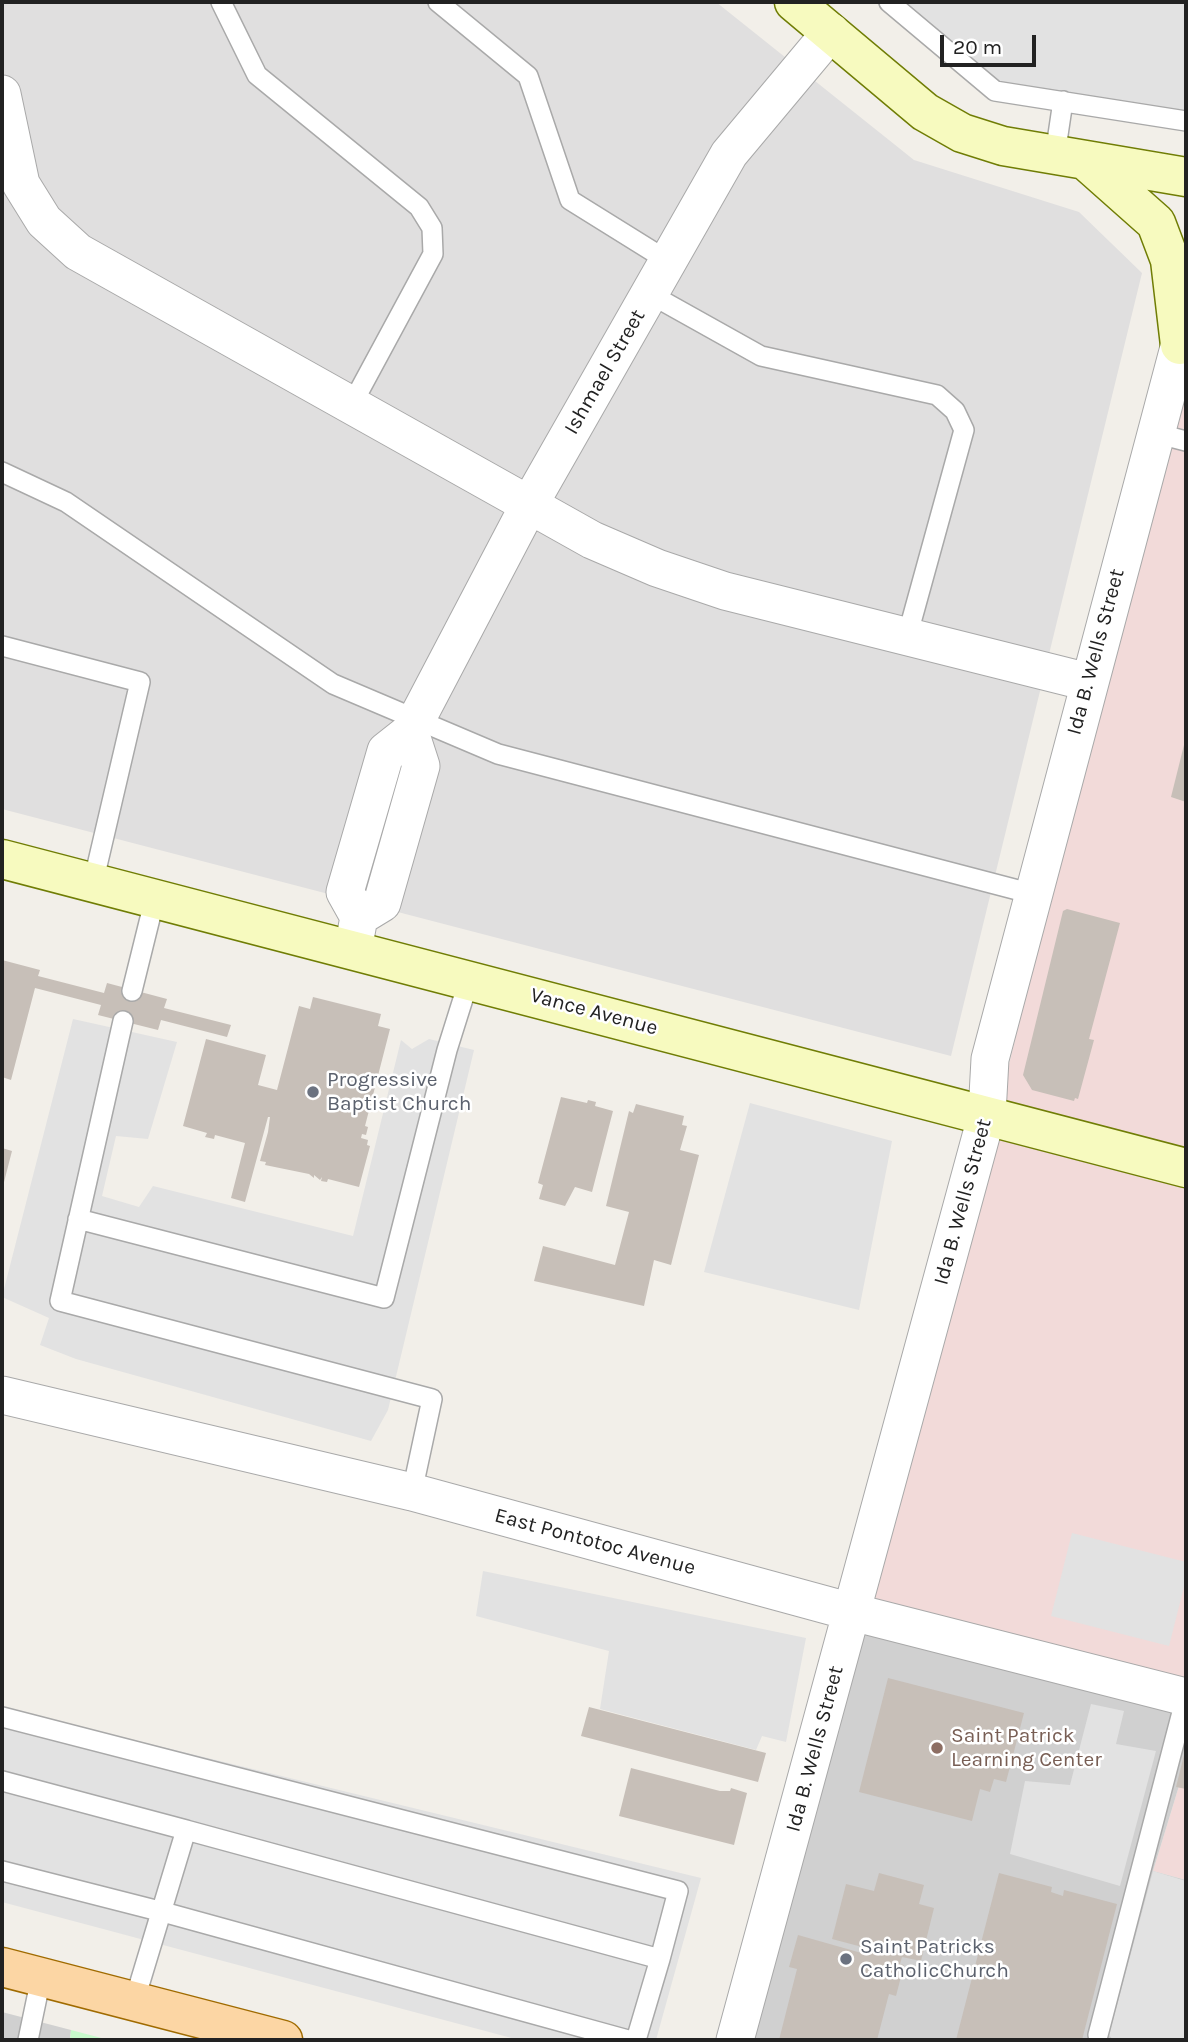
<!DOCTYPE html>
<html>
<head>
<meta charset="utf-8">
<style>
  body { margin:0 }
  #map { position:relative; width:1188px; height:2042px; overflow:hidden; background:#f2efe9; font-family:Karla,sans-serif }
  canvas { display:block }
  .frame { position:absolute; inset:0; border:4px solid #222; pointer-events:none }
  .scale { position:absolute; left:940px; top:35px; width:96px; height:32px; box-sizing:border-box; border:4px solid #222; border-top:0; padding-left:9px; font-size:21px; line-height:24px; white-space:nowrap; color:#222; -webkit-text-stroke:5px #fff; paint-order:stroke }
</style>
</head>
<body>
<div id="map">
<canvas width="1188" height="2042"></canvas>
<div class="frame"></div>
<div class="scale">20 m</div>
</div>
<script>
const ctx = document.querySelector('canvas').getContext('2d');
ctx.lineJoin = 'round';
function paint(path, color) { ctx.fillStyle = color; ctx.fill(path, 'evenodd'); }
const poly = rows => new Path2D(rows.map(r => 'M' + r).join(''));
function trace(path, color, width, dash) { ctx.strokeStyle = color; ctx.lineWidth = width; ctx.lineCap = dash ? 'butt' : 'round'; ctx.setLineDash(dash || []); ctx.stroke(path); }
function write(font, color, halo, rows, align = 'center') {
  ctx.font = font + ' Karla,sans-serif'; ctx.lineWidth = 5; ctx.setLineDash([]); ctx.textBaseline = 'middle'; ctx.strokeStyle = halo; ctx.fillStyle = color; for (const [text, x, y, turn = 0] of rows) {
    ctx.save(); ctx.translate(x, y); ctx.rotate((+turn || 0) * Math.PI / 180); ctx.textAlign = isNaN(turn) ? turn : align; if (halo) ctx.strokeText(text, 0, 0); ctx.fillText(text, 0, 0); ctx.restore();
  }
}
paint(poly([
  [2,2,716,2,914,160,1079,212,1142,273,951,1056,2,809]
]), '#e0dfdf');
paint(poly([
  [1186,377,1186,1150,1000,1102,1074,794],
  [993,1124,1186,1177,1186,1687,864,1607],
  [1186,1763,1186,1880,1153,1871]
]), '#f2dad9');
paint(poly([
  [859,1625,1175,1704,1186,1718,1186,1763,1153,1871,1186,1880,1186,2040,748,2040],
  [2,2012,71,2030,70,2040,2,2040]
]), '#d0d0d0');
paint(poly([
  [71,2030,109,2040,70,2040]
]), '#c8facc');
paint(poly([
  [875,2,1186,2,1186,129,992,99],
  [73,1019,177,1042,148,1139,116,1136,102,1196,139,1207,153,1186,353,1236,401,1040,412,1049,429,1039,474,1050,388,1410,371,1441,76,1359,40,1345,49,1318,2,1297],
  [750,1103,892,1141,859,1310,704,1272],
  [1072,1533,1186,1562,1186,1579,1169,1646,1051,1616],
  [483,1571,806,1638,786,1742,762,1736,756,1750,600,1709,609,1651,476,1616],
  [1091,1704,1124,1711,1116,1744,1156,1751,1120,1886,1010,1854,1025,1781,1070,1785],
  [2,1708,701,1878,656,2040,519,2040,2,1902],
  [1153,1871,1186,1881,1186,2040,1113,2040,1109,2035]
]), '#e2e2e2');
paint(poly([
  [1185,741,1186,741,1186,802,1171,797],
  [1067,909,1120,923,1089,1039,1094,1040,1078,1099,1075,1098,1074,1101,1032,1090,1023,1075,1063,911],
  [2,960,40,970,38,976,104,993,107,983,167,999,164,1008,231,1025,227,1037,161,1020,158,1030,98,1015,101,1005,35,988,11,1080,2,1077],
  [313,997,381,1014,378,1026,390,1029,365,1126,368,1127,366,1135,362,1134,361,1138,368,1140,367,1145,370,1146,359,1187,328,1179,327,1182,321,1181,322,1177,320,1180,314,1175,314,1178,309,1174,265,1165,266,1162,260,1161,268,1132,270,1117,268,1117,245,1202,231,1198,245,1143,215,1135,214,1139,205,1137,207,1133,183,1126,206,1039,266,1055,258,1085,277,1090,299,1006,310,1009],
  [561,1097,587,1103,588,1100,596,1102,595,1106,613,1111,592,1192,575,1187,565,1206,539,1199,543,1185,538,1183],
  [636,1104,684,1116,682,1125,687,1126,680,1150,699,1155,671,1265,654,1260,644,1306,534,1281,543,1246,615,1265,629,1212,606,1206,629,1111,633,1113],
  [2,1148,12,1151,3,1186,2,1186],
  [888,1678,1024,1713,1006,1782,994,1779,990,1792,980,1789,972,1821,859,1792],
  [589,1707,766,1753,758,1782,581,1736],
  [1185,1751,1186,1751,1186,1789,1176,1787],
  [631,1768,720,1791,730,1791,731,1788,747,1793,734,1845,619,1816],
  [879,1873,924,1885,919,1904,934,1908,921,1961,902,1957,900,1964,904,1965,896,1996,889,1994,877,2040,779,2040,797,1969,789,1967,798,1935,865,1954,866,1948,832,1939,846,1884,874,1891],
  [999,1873,1052,1887,1051,1892,1063,1896,1064,1890,1117,1904,1082,2040,956,2040]
]), '#c7bfb8');
const lane = poly([
  [221,2,257,75,419,207,432,228,433,254,351,406],
  [438,2,528,76,570,200,668,261],
  [889,2,995,91,1186,121],
  [1055,155,1063,101],
  [650,294,761,356,937,395,955,411,964,430,907,637],
  [1155,433,1186,441],
  [2,472,66,502,333,684,498,754,1033,894],
  [2,646,140,682,93,883],
  [132,991,155,898],
  [123,1021,60,1301,432,1399,412,1492],
  [78,1219,384,1298,447,1050,469,980],
  [2,1717,678,1891,660,1959],
  [2,1781,186,1830],
  [2,1871,163,1912,628,2040],
  [134,2002,186,1830,660,1959,636,2040],
  [1098,2035,1186,1697],
  [28,2040,41,1978]
]);
const street = poly([
  [2,94,21,184,44,221,78,252,592,540,657,568,725,591,1088,682],
  [359,917,382,903,421,766,410,732],
  [353,950,359,917,345,892,386,751,410,732,529,505,729,154,831,32],
  [2,1395,412,1492,852,1612,1186,1697],
  [735,2040,987,1114,990,1059,1186,321]
]);
const secondary = poly([
  [794,2,925,112,962,133,1003,146,1186,177],
  [1085,160,1156,223,1170,260,1180,345],
  [2,859,1186,1168]
]);
const primary = poly([
  [2,1967,283,2040]
]);
trace(lane, '#a9a9a9', 22);
trace(street, '#a9a9a9', 39);
trace(secondary, '#707d05', 41);
trace(primary, '#a06b00', 41);
trace(lane, '#fff', 19);
trace(street, '#fff', 37);
trace(secondary, '#f7fabf', 38);
trace(primary, '#fcd6a4', 38);
for (const [x, y, r, color] of [
  [313,1092,7,"#6b7280"],
  [937,1748,7,"#8d6e63"],
  [846,1959,7,"#6b7280"]
]) { const dot = new Path2D(); dot.arc(x, y, r, 0, 2 * Math.PI); ctx.fillStyle = color; ctx.fill(dot); trace(dot, '#fff', 2.5); }
write('21px', '#222', '#fff', [
  ["Ishmael Street",605,372,-60],
  ["Ida B. Wells Street",1096,652,-75],
  ["Vance Avenue",594,1012,15],
  ["Ida B. Wells Street",963,1202,-75],
  ["East Pontotoc Avenue",595,1542,15],
  ["Ida B. Wells Street",815,1749,-75]
]);
write('21px', '#5b616d', '#fff', [
  ["Progressive",327,1080],
  ["Baptist Church",327,1104],
  ["Saint Patricks",860,1947],
  ["CatholicChurch",860,1971]
], 'left');
write('21px', '#785e54', '#fff', [
  ["Saint Patrick",951,1736],
  ["Learning Center",951,1760]
], 'left');
</script>
</body>
</html>
